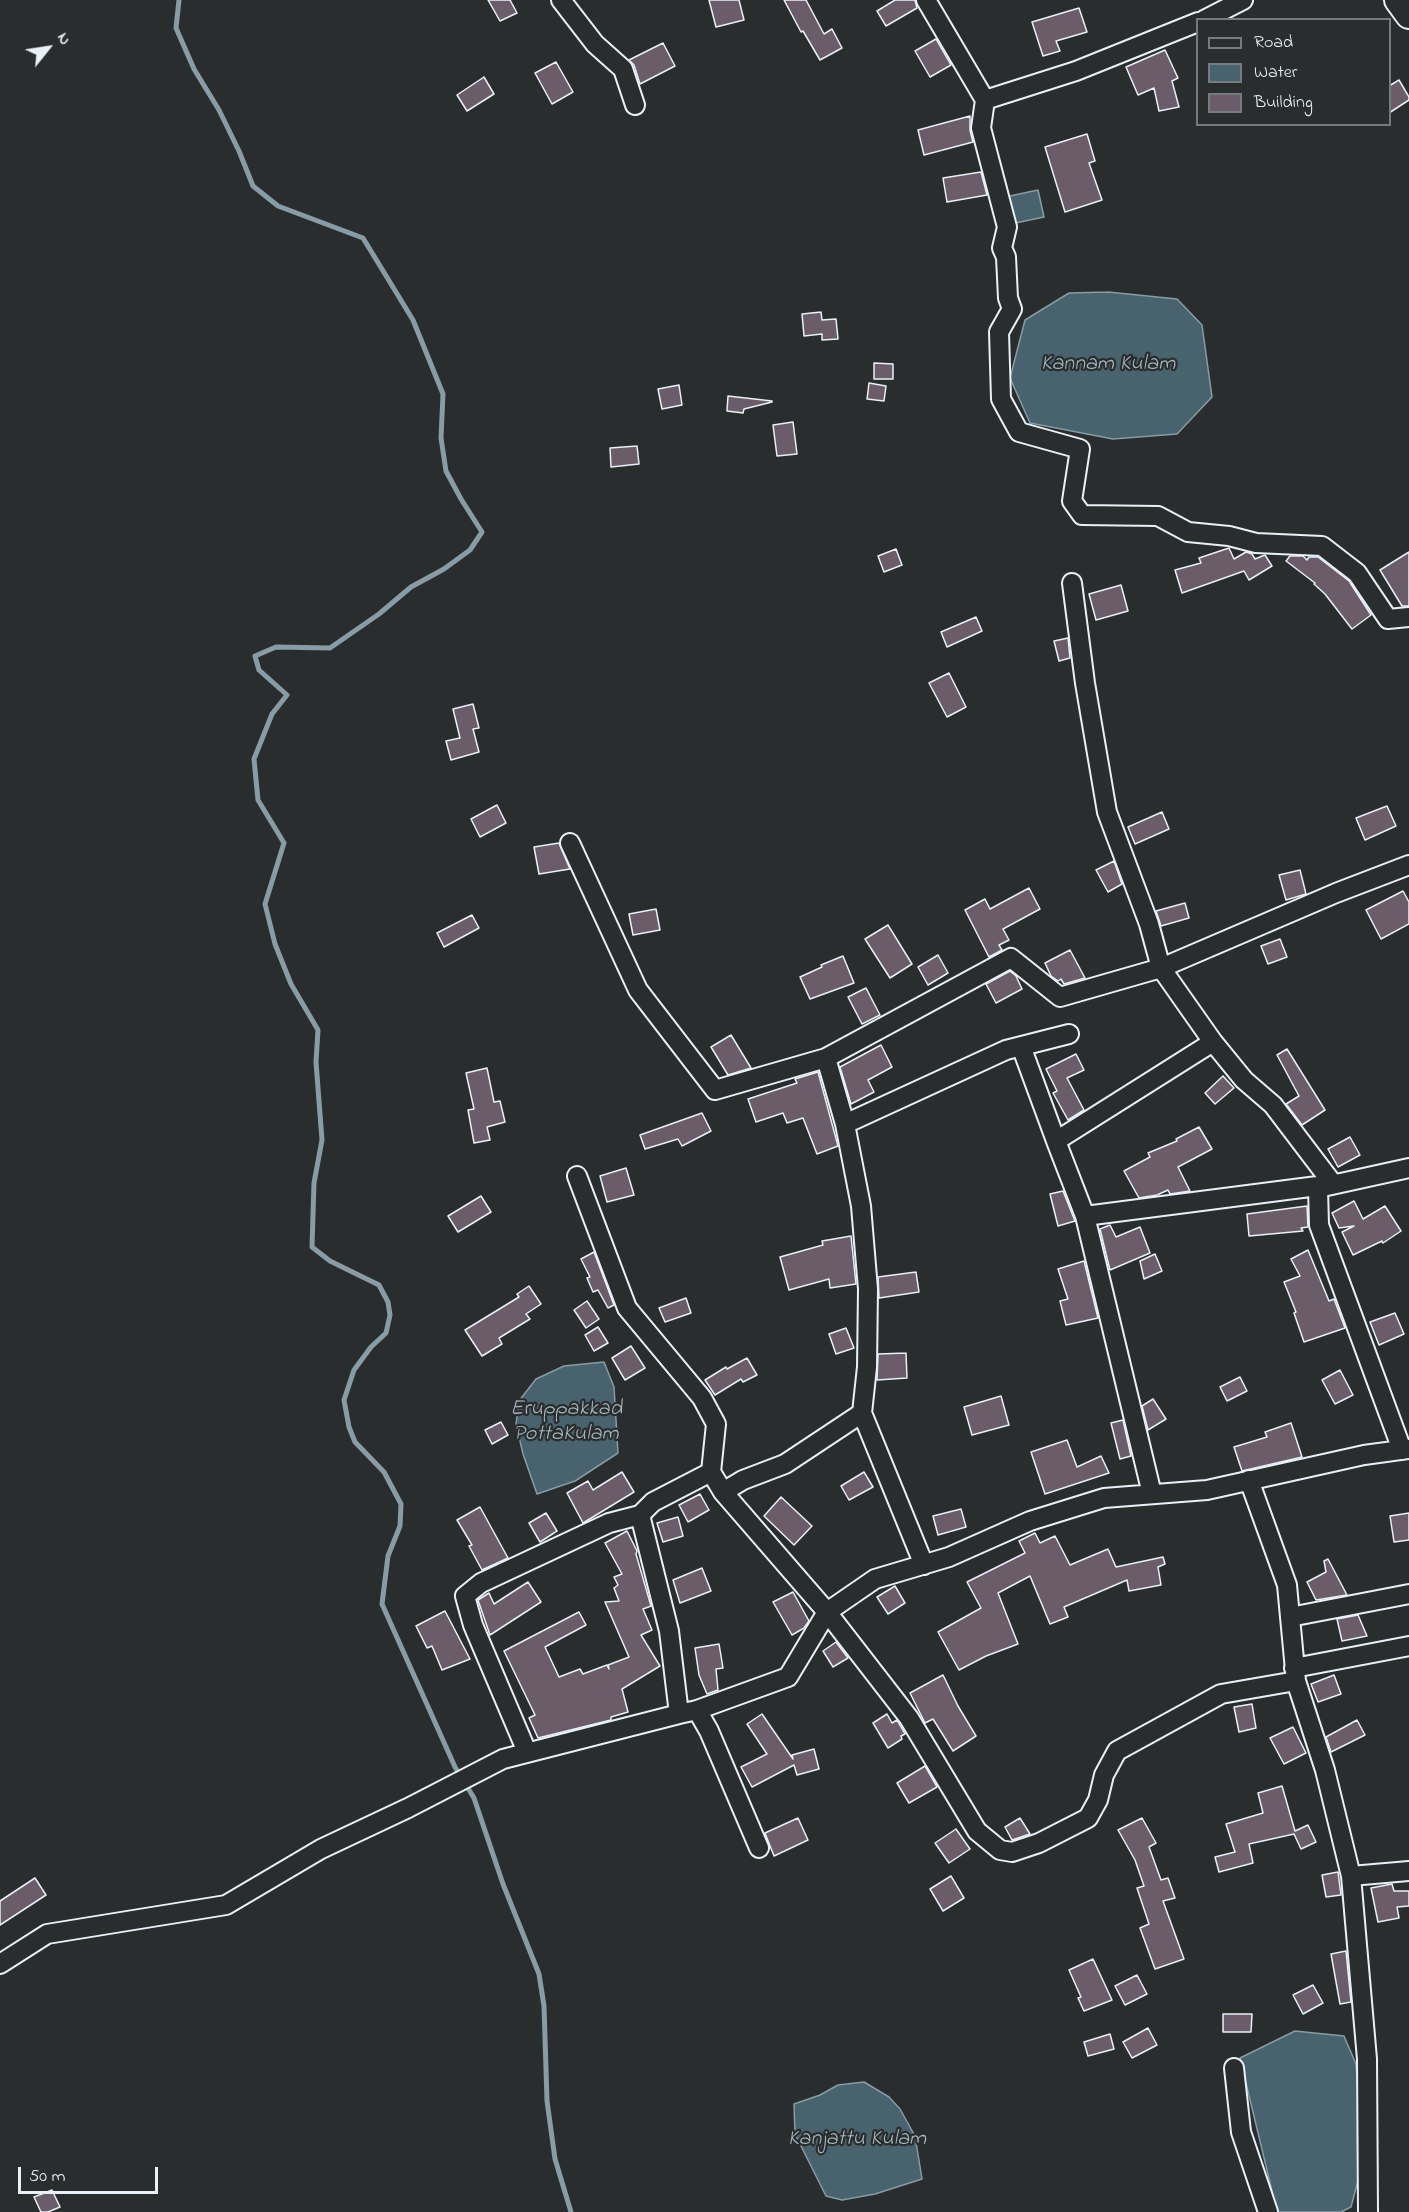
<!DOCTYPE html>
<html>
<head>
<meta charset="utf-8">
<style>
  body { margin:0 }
  #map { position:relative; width:1409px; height:2212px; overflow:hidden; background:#2a2d2e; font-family:"Indie Flower",sans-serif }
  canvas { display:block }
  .legend { position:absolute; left:1196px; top:18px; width:195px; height:108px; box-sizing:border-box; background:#2a2d2e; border:2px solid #767b7f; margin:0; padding:8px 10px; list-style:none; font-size:18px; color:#e8f1f8 }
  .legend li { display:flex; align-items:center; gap:12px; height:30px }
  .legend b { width:30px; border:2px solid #767b7f }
  .north { position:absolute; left:18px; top:18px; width:60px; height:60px; -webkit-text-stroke:4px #2a2d2e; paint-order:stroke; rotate:60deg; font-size:16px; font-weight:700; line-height:24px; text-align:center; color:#e8f1f8 }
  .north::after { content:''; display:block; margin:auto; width:21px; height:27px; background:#e8f1f8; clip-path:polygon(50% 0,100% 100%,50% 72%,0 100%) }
  .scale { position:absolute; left:18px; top:2167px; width:140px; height:27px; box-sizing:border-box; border:3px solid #e8f1f8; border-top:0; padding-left:8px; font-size:18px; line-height:21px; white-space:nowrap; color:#e8f1f8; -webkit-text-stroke:4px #2a2d2e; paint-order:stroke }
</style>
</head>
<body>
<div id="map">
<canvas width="1409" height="2212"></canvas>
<ul class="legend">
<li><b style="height:8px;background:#2a2d2e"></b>Road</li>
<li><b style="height:16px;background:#48636d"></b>Water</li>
<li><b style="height:16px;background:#6a5c68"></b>Building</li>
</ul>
<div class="north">N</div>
<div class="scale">50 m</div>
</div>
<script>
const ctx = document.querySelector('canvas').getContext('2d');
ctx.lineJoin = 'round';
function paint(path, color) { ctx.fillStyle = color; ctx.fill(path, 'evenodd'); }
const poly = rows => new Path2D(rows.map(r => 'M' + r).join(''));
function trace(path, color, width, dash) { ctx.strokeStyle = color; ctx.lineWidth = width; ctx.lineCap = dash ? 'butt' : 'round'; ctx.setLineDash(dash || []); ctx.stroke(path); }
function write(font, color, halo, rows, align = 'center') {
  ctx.font = font + ' "Indie Flower",sans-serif'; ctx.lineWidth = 4.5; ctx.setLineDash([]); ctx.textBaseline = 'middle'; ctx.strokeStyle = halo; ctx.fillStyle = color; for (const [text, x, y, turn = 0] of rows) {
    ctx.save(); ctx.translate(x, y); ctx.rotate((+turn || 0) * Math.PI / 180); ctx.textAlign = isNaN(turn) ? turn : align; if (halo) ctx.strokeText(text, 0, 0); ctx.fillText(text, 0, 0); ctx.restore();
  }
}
const water = poly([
  [1038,190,1044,217,1011,224,1005,197,1038,190],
  [1108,292,1177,299,1202,325,1212,397,1177,434,1113,439,1030,423,1010,378,1025,320,1069,293,1108,292],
  [604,1362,614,1387,618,1453,575,1481,537,1494,523,1454,516,1424,519,1401,536,1379,564,1366,604,1362],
  [1295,2031,1344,2036,1356,2064,1363,2162,1351,2207,1341,2212,1277,2212,1240,2058,1295,2031],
  [864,2082,889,2097,900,2109,915,2136,922,2179,875,2194,842,2200,826,2196,795,2134,794,2104,820,2095,838,2085,864,2082]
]);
paint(water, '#48636d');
trace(water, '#889ca5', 1.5);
trace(poly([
  [179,0,176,28,194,69,219,110,239,151,253,186,278,206,363,238,413,320,443,394,441,438,446,471,461,499,482,532,470,550,444,569,411,587,379,614,330,648,276,647,255,656,259,670,287,695,272,714,254,759,258,800,284,843,265,904,275,944,291,984,318,1030,316,1062,322,1140,314,1183,312,1247,330,1261,379,1285,388,1302,390,1315,386,1333,371,1347,354,1370,344,1400,349,1427,355,1442,384,1472,401,1504,400,1526,388,1556,382,1604,455,1767,474,1798,503,1884,539,1974,544,2006,547,2101,555,2159,571,2212]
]), '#889ca5', 5);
const building = poly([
  [488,0,510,0,517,13,500,21,488,0],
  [709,0,739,0,744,20,716,27,709,0],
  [784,0,806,0,824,34,832,29,842,48,820,60,803,31,801,32,784,0],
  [895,0,915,0,917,8,886,26,877,11,895,0],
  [1079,8,1087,32,1056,41,1060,51,1043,56,1032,22,1079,8],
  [936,39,951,65,930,77,915,51,936,39],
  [663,43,675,66,640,84,634,65,629,60,663,43],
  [1165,50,1178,78,1172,81,1179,107,1159,111,1154,88,1138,95,1126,67,1165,50],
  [556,62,573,92,552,104,535,73,556,62],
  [484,77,494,94,467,111,457,95,484,77],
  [1399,80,1409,97,1409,100,1389,113,1389,86,1399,80],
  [970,116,970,130,973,142,924,155,918,130,970,116],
  [1087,134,1095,161,1089,163,1102,200,1065,212,1045,147,1087,134],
  [981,172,987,195,947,202,943,178,981,172],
  [821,312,822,320,836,319,838,339,822,340,822,334,804,336,802,314,821,312],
  [874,363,893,364,893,379,874,379,874,363],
  [869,383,886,386,884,401,867,399,869,383],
  [679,385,682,405,662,409,658,389,679,385],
  [728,396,772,401,772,402,744,409,743,413,727,411,728,396],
  [793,422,797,454,777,456,773,425,793,422],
  [637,446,639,464,611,467,610,448,637,446],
  [1229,548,1234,559,1246,552,1252,554,1255,559,1265,555,1272,566,1249,580,1244,571,1182,593,1175,570,1201,563,1199,558,1229,548],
  [896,549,902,565,884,572,878,556,896,549],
  [1409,552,1409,606,1402,606,1380,570,1409,552],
  [1290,556,1303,556,1307,560,1309,557,1318,557,1349,581,1371,615,1352,629,1325,594,1314,584,1315,583,1286,561,1290,556],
  [1121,585,1128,611,1096,620,1089,594,1121,585],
  [976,617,982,631,947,647,941,632,976,617],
  [1068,638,1070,658,1059,661,1054,641,1068,638],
  [949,673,966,707,947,717,929,683,949,673],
  [473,704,479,728,473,729,479,752,451,760,446,741,460,738,453,709,473,704],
  [497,805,506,823,480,837,471,819,497,805],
  [1387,806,1396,826,1365,840,1356,818,1387,806],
  [1162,812,1169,829,1135,844,1128,827,1162,812],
  [559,843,570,869,539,874,534,847,559,843],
  [1114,861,1122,884,1108,892,1096,870,1114,861],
  [1300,870,1306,894,1286,900,1279,875,1300,870],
  [1029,888,1040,909,1003,929,1009,940,999,945,1002,950,989,957,965,910,985,899,990,909,1029,888],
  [1403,891,1409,902,1409,924,1381,939,1366,910,1403,891],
  [1185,903,1189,918,1161,926,1156,911,1185,903],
  [656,909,660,930,633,935,629,914,656,909],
  [472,915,479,928,444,947,437,933,472,915],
  [888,925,912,964,890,978,865,939,888,925],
  [1280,939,1287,957,1268,964,1261,946,1280,939],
  [1070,950,1085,978,1064,984,1061,979,1058,981,1051,976,1045,963,1070,950],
  [938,955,948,973,928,985,918,967,938,955],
  [843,956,854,983,810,999,800,977,822,967,821,965,843,956],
  [1010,971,1016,976,1022,989,996,1003,986,984,1010,971],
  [866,988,880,1015,862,1024,848,997,866,988],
  [731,1035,751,1068,728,1075,711,1047,731,1035],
  [881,1045,892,1067,868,1080,874,1092,851,1104,840,1067,881,1045],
  [1287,1049,1325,1110,1302,1125,1286,1104,1299,1096,1277,1055,1287,1049],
  [1076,1054,1084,1070,1067,1078,1084,1110,1068,1120,1053,1093,1057,1091,1046,1069,1076,1054],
  [487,1068,494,1102,500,1101,505,1122,487,1127,490,1140,474,1143,468,1110,474,1109,466,1073,487,1068],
  [818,1072,838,1146,817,1154,803,1118,787,1123,783,1113,756,1122,748,1099,797,1083,795,1079,818,1072],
  [1223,1076,1234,1088,1215,1104,1205,1093,1223,1076],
  [702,1113,711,1131,682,1146,678,1139,645,1149,640,1135,702,1113],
  [1199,1127,1212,1149,1178,1167,1190,1191,1170,1194,1168,1190,1157,1195,1139,1198,1124,1171,1150,1157,1148,1153,1177,1141,1176,1139,1199,1127],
  [1350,1137,1360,1155,1338,1167,1328,1149,1350,1137],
  [626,1168,634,1195,607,1202,600,1176,626,1168],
  [1063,1191,1075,1221,1058,1226,1050,1194,1063,1191],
  [481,1196,491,1212,458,1232,448,1216,481,1196],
  [1354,1201,1363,1219,1385,1206,1401,1231,1383,1243,1382,1241,1353,1255,1342,1232,1354,1226,1339,1228,1332,1213,1354,1201],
  [1307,1206,1308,1227,1301,1228,1303,1231,1249,1236,1247,1214,1307,1206],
  [1110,1225,1116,1237,1140,1227,1150,1253,1110,1270,1100,1229,1110,1225],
  [851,1236,856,1284,830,1288,829,1279,789,1290,780,1257,823,1245,822,1241,851,1236],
  [1308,1250,1329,1301,1334,1299,1345,1328,1304,1342,1294,1313,1296,1312,1284,1282,1300,1276,1291,1259,1308,1250],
  [594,1252,614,1305,608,1308,598,1290,593,1292,587,1278,590,1277,581,1259,594,1252],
  [1155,1254,1162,1271,1144,1279,1140,1261,1155,1254],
  [1084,1261,1098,1318,1066,1325,1060,1301,1068,1299,1058,1269,1084,1261],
  [916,1272,919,1292,879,1298,878,1277,916,1272],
  [529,1286,541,1304,526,1314,530,1319,499,1338,502,1344,482,1356,465,1330,519,1297,517,1294,529,1286],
  [686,1298,691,1313,665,1322,659,1308,686,1298],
  [587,1301,599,1319,586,1328,574,1310,587,1301],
  [1395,1313,1404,1334,1379,1345,1370,1322,1395,1313],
  [598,1327,608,1343,594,1351,585,1335,598,1327],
  [846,1328,854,1348,836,1354,829,1334,846,1328],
  [631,1346,645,1368,625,1380,612,1358,631,1346],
  [906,1353,907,1378,877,1380,878,1354,906,1353],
  [747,1358,757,1375,743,1382,741,1379,715,1395,705,1380,726,1367,727,1369,747,1358],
  [1340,1370,1353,1395,1335,1404,1322,1380,1340,1370],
  [1240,1377,1247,1391,1227,1401,1220,1387,1240,1377],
  [1001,1396,1009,1425,972,1435,964,1407,1001,1396],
  [1153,1399,1166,1419,1148,1430,1142,1406,1153,1399],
  [1123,1420,1131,1456,1120,1459,1111,1423,1123,1420],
  [501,1422,508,1435,492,1444,485,1430,501,1422],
  [1291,1423,1302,1457,1242,1471,1234,1447,1267,1437,1265,1432,1291,1423],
  [1067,1440,1077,1467,1101,1456,1109,1473,1045,1494,1031,1452,1067,1440],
  [622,1472,634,1492,583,1523,567,1493,588,1481,593,1490,622,1472],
  [864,1472,873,1487,849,1500,841,1486,864,1472],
  [700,1494,709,1510,688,1522,679,1505,700,1494],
  [781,1497,812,1526,794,1545,764,1516,781,1497],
  [480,1507,508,1558,482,1570,469,1546,472,1545,457,1520,480,1507],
  [961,1509,966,1527,938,1535,933,1516,961,1509],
  [546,1513,557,1531,540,1542,529,1523,546,1513],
  [1409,1513,1409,1540,1394,1542,1390,1516,1409,1513],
  [678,1517,683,1536,663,1542,657,1523,678,1517],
  [627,1531,637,1551,636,1554,651,1606,643,1609,652,1630,641,1635,660,1666,622,1689,628,1712,611,1717,611,1720,538,1738,529,1718,535,1715,504,1651,579,1612,586,1625,545,1647,559,1677,580,1669,583,1674,607,1665,609,1669,608,1665,629,1657,605,1602,619,1601,614,1588,618,1585,614,1577,622,1574,605,1543,627,1531],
  [1035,1533,1040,1543,1055,1536,1070,1565,1108,1549,1116,1567,1163,1557,1165,1564,1158,1567,1161,1585,1129,1591,1127,1580,1064,1607,1068,1617,1050,1624,1030,1576,998,1593,1018,1644,986,1656,959,1670,938,1632,981,1608,967,1582,1025,1553,1019,1541,1035,1533],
  [1328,1559,1347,1595,1316,1600,1307,1582,1326,1572,1324,1561,1328,1559],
  [702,1568,711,1591,680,1603,673,1580,702,1568],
  [528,1582,541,1602,490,1635,478,1600,489,1593,494,1604,528,1582],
  [895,1586,905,1603,888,1614,877,1597,895,1586],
  [793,1592,809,1621,804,1628,792,1635,773,1602,793,1592],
  [445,1611,470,1659,442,1670,432,1646,427,1648,416,1626,445,1611],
  [1358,1615,1367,1636,1342,1641,1337,1619,1358,1615],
  [836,1642,848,1658,833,1667,823,1651,836,1642],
  [719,1644,723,1668,716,1669,718,1690,707,1694,699,1675,695,1648,719,1644],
  [943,1675,958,1706,976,1736,953,1751,933,1719,925,1723,910,1693,943,1675],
  [1334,1675,1341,1694,1318,1702,1311,1684,1334,1675],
  [1252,1704,1256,1728,1239,1732,1234,1707,1252,1704],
  [762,1714,793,1759,792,1755,814,1749,819,1769,797,1775,794,1765,752,1787,741,1767,767,1754,747,1724,762,1714],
  [887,1714,892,1723,897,1720,905,1734,901,1736,902,1739,888,1748,873,1723,887,1714],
  [1357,1720,1365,1735,1331,1752,1326,1737,1357,1720],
  [1293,1727,1306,1753,1284,1764,1270,1738,1293,1727],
  [925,1766,937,1787,909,1803,897,1783,925,1766],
  [1282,1786,1295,1831,1308,1825,1316,1842,1301,1849,1294,1834,1249,1844,1253,1863,1219,1872,1215,1857,1235,1852,1226,1824,1263,1813,1258,1793,1282,1786],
  [798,1818,808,1840,774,1856,765,1833,798,1818],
  [1020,1818,1030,1834,1012,1840,1005,1827,1020,1818],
  [1142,1818,1156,1843,1149,1847,1161,1880,1168,1878,1175,1898,1163,1901,1184,1959,1155,1969,1140,1928,1149,1924,1137,1888,1144,1886,1135,1860,1118,1830,1142,1818],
  [956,1829,970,1849,949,1863,935,1843,956,1829],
  [1338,1872,1341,1895,1326,1897,1322,1875,1338,1872],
  [951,1876,964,1898,943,1911,930,1889,951,1876],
  [35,1878,46,1895,0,1925,0,1901,35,1878],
  [1392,1884,1394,1891,1409,1891,1409,1906,1397,1907,1399,1918,1378,1922,1371,1888,1392,1884],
  [1346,1951,1351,2002,1340,2004,1331,1954,1346,1951],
  [1093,1959,1112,2000,1084,2011,1078,1998,1081,1997,1069,1970,1093,1959],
  [1137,1975,1147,1994,1125,2005,1115,1986,1137,1975],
  [1313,1985,1323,2003,1303,2014,1293,1995,1313,1985],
  [1223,2014,1252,2014,1251,2032,1223,2032,1223,2014],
  [1148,2028,1157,2045,1132,2058,1123,2042,1148,2028],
  [1110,2034,1114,2049,1088,2056,1084,2042,1110,2034],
  [52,2190,60,2207,48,2212,41,2212,34,2197,52,2190]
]);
paint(building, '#6a5c68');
trace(building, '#e8f1f8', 1.5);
const minor = poly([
  [561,0,595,44,623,69,635,105],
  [926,0,985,100,1076,71,1198,22],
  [1204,20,1243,0],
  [985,100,981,128,1007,227,1002,248,1006,257,1008,298,1012,309,999,332,1001,399,1019,432,1080,449,1072,501,1082,515,1158,516,1188,532,1229,536,1256,543,1322,546,1357,573,1388,619,1409,617],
  [1072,583,1085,683,1107,812,1149,924,1161,968,1213,1042,1244,1080,1273,1105,1333,1184,1085,1216,1056,1141,1213,1042],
  [570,843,638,990,715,1090,826,1058,1011,958,1060,997,1161,968,1336,893,1409,865],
  [1021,1046,1056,1141],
  [826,1058,845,1124],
  [577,1176,627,1308,702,1398,716,1424,711,1472],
  [1085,1216,1152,1494],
  [862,1413,924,1565],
  [1402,1450,1319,1225,1318,1188,1409,1168],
  [1249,1480,1287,1585,1296,1681,1325,1770,1351,1876,1367,2059,1368,2212],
  [723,1492,827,1612,909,1718,977,1831,1000,1850,1012,1852,1039,1843,1088,1818,1098,1800,1104,1775,1117,1751,1221,1694,1296,1681],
  [1290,1617,1409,1594],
  [1294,1668,1409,1646],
  [697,1710,709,1731,759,1848],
  [679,1714,697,1710,788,1677,827,1612,875,1579,949,1557,1030,1521,1104,1498,1207,1490,1364,1455,1409,1449],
  [527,1752,473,1625,465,1596,481,1583,609,1523,640,1515,653,1502,711,1472,723,1492,743,1480,785,1464,862,1413,867,1367,868,1289,861,1206,845,1124,1006,1050,1069,1034],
  [1351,1876,1409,1871],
  [0,1964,47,1934,226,1905,321,1849,408,1808,503,1759,679,1714,669,1631,640,1515],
  [1234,2068,1241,2132,1268,2212]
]);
const secondary = poly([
  [1398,0,1409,15]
]);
trace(minor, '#e8f1f8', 22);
trace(secondary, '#e8f1f8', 30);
trace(minor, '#2a2d2e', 18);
trace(secondary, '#2a2d2e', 26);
write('italic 22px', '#a8b8c0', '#2a2d2e', [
  ["Kannam Kulam",1108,365],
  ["Eruppakkad",566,1410],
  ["PottaKulam",566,1435],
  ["Kanjattu Kulam",857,2140]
]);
</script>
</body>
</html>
